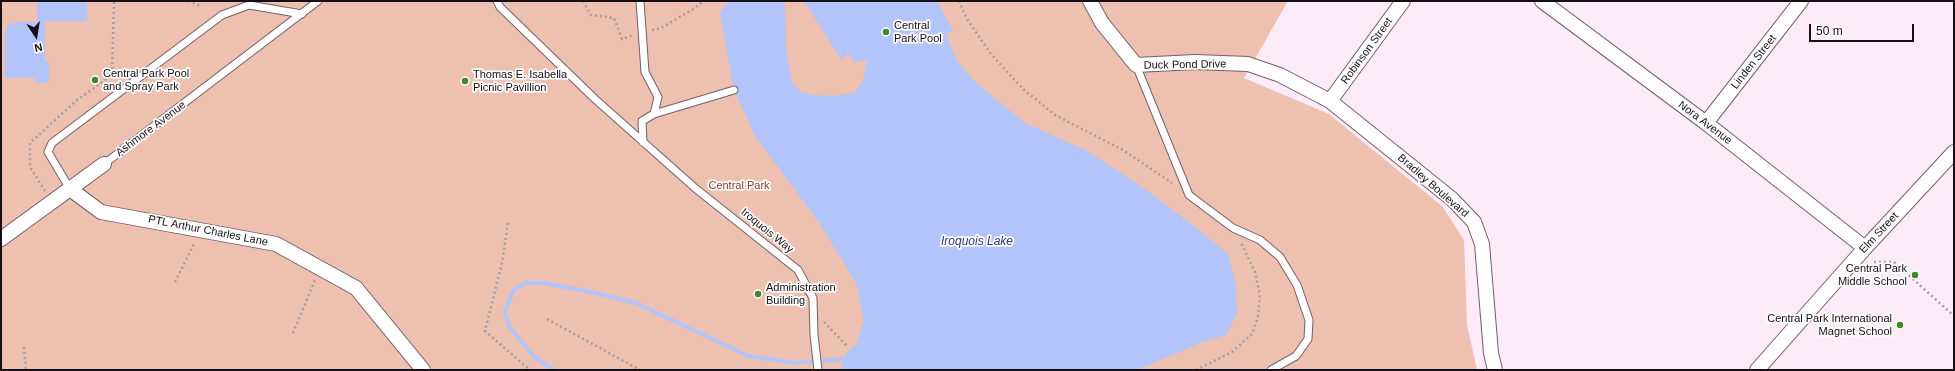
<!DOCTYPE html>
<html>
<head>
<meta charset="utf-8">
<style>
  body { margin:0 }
  #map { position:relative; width:1955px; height:371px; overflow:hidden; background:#feebf8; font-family:Arial,sans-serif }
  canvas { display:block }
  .frame { position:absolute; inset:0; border:2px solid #160e14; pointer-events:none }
  .north { position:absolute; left:16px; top:16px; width:40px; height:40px; -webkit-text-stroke:3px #fff; paint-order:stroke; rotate:168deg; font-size:11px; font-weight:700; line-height:16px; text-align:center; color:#160e14 }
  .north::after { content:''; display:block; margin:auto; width:14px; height:18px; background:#160e14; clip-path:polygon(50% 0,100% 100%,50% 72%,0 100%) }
  .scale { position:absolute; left:1809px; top:24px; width:105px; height:18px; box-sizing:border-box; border:2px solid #160e14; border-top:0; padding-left:5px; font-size:12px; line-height:14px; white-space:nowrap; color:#160e14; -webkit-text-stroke:3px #fff; paint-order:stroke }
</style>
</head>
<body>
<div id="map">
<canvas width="1955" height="371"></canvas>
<div class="frame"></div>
<div class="north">N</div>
<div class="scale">50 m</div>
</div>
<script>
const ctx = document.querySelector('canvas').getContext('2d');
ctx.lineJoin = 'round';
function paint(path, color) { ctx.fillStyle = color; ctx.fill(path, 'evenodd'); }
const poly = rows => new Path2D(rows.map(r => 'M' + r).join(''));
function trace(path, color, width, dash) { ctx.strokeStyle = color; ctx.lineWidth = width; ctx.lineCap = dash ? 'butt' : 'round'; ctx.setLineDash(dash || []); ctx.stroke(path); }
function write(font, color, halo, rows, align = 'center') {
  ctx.font = font + ' Arial,sans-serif'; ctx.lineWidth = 3.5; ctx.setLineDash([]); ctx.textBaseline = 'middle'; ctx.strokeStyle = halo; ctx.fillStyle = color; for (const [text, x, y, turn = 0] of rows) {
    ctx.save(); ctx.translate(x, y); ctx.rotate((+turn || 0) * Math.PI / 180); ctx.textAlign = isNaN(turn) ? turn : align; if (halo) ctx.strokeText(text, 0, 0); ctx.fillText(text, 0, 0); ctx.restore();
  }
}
paint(poly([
  [1,1,1288,1,1244,78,1329,114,1443,207,1464,240,1467,325,1477,370,1,370]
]), '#edc0af');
paint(poly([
  [37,1,87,1,87,21,45,21,45,61,49,61,49,83,35,83,35,78,5,78,5,34,7,26,16,22,37,22],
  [730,1,783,1,785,6,786,48,792,82,801,92,812,95,835,96,855,92,863,81,867,59,855,63,848,54,841,59,804,1,937,1,953,31,946,34,957,61,975,82,1025,123,1085,150,1135,182,1189,222,1228,254,1236,285,1237,314,1226,335,1203,342,1137,370,840,370,846,353,856,344,864,321,856,283,818,221,755,136,734,90,720,13,724,6]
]), '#b3c4fa');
trace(poly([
  [554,370,533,356,509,326,505,312,513,291,525,283,544,283,595,293,636,303,748,356,794,363,844,359]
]), '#b3c4fa', 4);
const service = poly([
  [497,1,500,7,595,99,695,188,798,270,813,298,814,335,818,370],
  [640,1,645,72,658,97,654,114,642,121,643,142],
  [1136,65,1189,195,1233,228,1260,240,1280,257,1297,285,1309,320,1308,339,1296,356,1271,370],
  [654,114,734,90],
  [104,164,318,1],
  [70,189,48,152,52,143,222,15,249,5,302,14]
]);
const minor = poly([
  [1090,1,1102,23,1136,65,1195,62,1248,64,1280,75,1330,101,1452,199,1474,222,1482,244,1491,353,1495,370],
  [1542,1,1706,123,1865,248],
  [1330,101,1403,1],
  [1706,123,1801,1],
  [70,189,101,212,276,244,356,288,423,370],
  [1,239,104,164],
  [1757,370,1865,248,1954,152]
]);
trace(service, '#735f6d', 9);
trace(minor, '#735f6d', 16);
trace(poly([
  [188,1,201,6],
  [583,1,591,15,614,18,622,39,633,35],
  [959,1,967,19,991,54,1023,89,1055,115,1123,150,1172,183],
  [652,30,661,28,695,8,703,1],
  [45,191,30,167,30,143,76,101,112,75,114,1],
  [508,223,502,263,485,331,530,370],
  [1874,262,1894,262,1954,316],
  [175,282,195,242],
  [547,319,640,370],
  [824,322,847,346],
  [293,333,315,280],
  [24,347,26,370],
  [1196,370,1232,352,1252,334,1258,317,1260,295,1255,272,1241,243]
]), '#a99aa4', 2.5, [2, 3]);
trace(service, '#fff', 7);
trace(minor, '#fff', 14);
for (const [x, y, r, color] of [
  [886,32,4,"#42872c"],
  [95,80,4,"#42872c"],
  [465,81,4,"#42872c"],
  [1915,275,4,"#42872c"],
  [758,294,4,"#42872c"],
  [1900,325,4,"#42872c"]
]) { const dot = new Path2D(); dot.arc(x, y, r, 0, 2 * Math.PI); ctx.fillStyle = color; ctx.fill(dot); trace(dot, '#fff', 1.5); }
write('11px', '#160e14', '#fff', [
  ["Central",894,26],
  ["Park Pool",894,39],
  ["Central Park Pool",103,74],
  ["and Spray Park",103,87],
  ["Thomas E. Isabella",473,75],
  ["Picnic Pavillion",473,88],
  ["Central Park",1907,269,"right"],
  ["Middle School",1907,282,"right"],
  ["Administration",766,288],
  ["Building",766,301],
  ["Central Park International",1892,319,"right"],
  ["Magnet School",1892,332,"right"]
], 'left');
write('11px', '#160e14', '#fff', [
  ["Robinson Street",1367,51,-54],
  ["Linden Street",1754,62,-52],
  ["Duck Pond Drive",1185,65,-1],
  ["Nora Avenue",1705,123,37],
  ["Ashmore Avenue",151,129,-37],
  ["Bradley Boulevard",1433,186,41],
  ["PTL Arthur Charles Lane",208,231,11],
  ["Iroquois Way",767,231,39],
  ["Elm Street",1879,233,-47]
]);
write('11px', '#843c1e', '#fff', [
  ["Central Park",739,186]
]);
write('italic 12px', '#2c3978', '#fff', [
  ["Iroquois Lake",977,242]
]);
</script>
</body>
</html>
